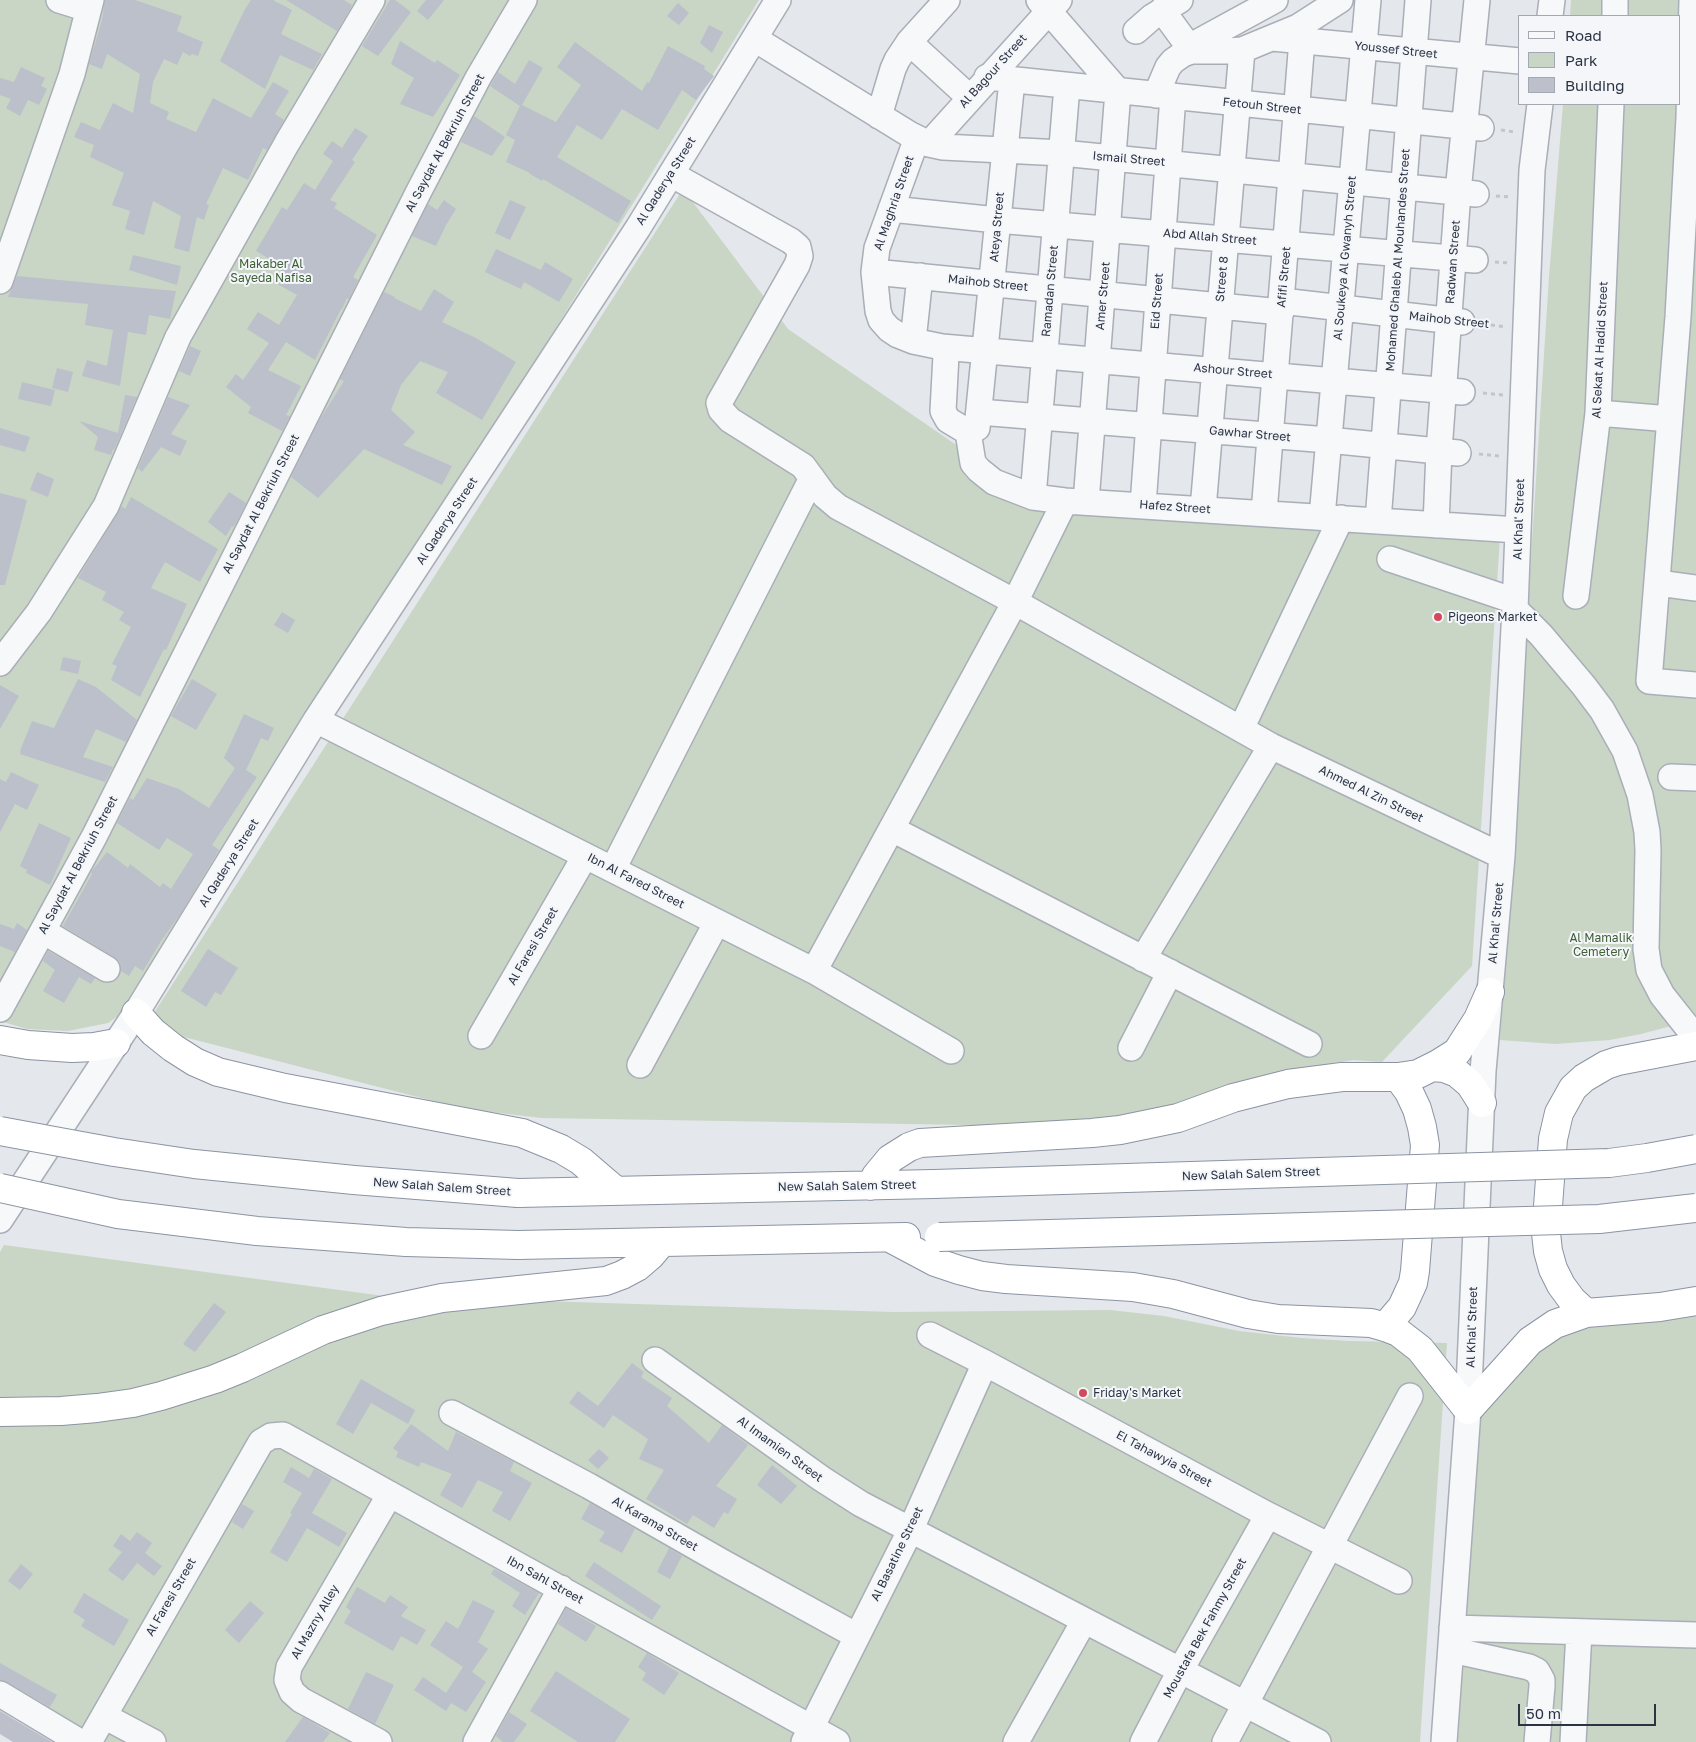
<!DOCTYPE html>
<html>
<head>
<meta charset="utf-8">
<style>
  body { margin:0 }
  #map { position:relative; width:1696px; height:1742px; overflow:hidden; background:#e4e7ec; font-family:"Golos Text",sans-serif }
  canvas { display:block }
  .legend { position:absolute; left:1518px; top:15px; width:162px; height:90px; box-sizing:border-box; background:#f4f6f9; border:1px solid #a4a8b1; margin:0; padding:6px 9px; list-style:none; font-size:15px; color:#2b3445 }
  .legend li { display:flex; align-items:center; gap:10px; height:25px }
  .legend b { width:25px; border:1px solid #a4a8b1 }
  .scale { position:absolute; left:1518px; top:1704px; width:138px; height:22px; box-sizing:border-box; border:2px solid #2b3445; border-top:0; padding-left:6px; font-size:15px; line-height:18px; white-space:nowrap; color:#2b3445; -webkit-text-stroke:4px #f4f6f9; paint-order:stroke }
</style>
</head>
<body>
<div id="map">
<canvas width="1696" height="1742"></canvas>
<ul class="legend">
<li><b style="height:6px;background:#f7f8fa"></b>Road</li>
<li><b style="height:14px;background:#c9d6c5"></b>Park</li>
<li><b style="height:14px;background:#bbc0ca"></b>Building</li>
</ul>
<div class="scale">50 m</div>
</div>
<script>
const ctx = document.querySelector('canvas').getContext('2d');
ctx.lineJoin = 'round';
function paint(path, color) { ctx.fillStyle = color; ctx.fill(path, 'evenodd'); }
const poly = rows => new Path2D(rows.map(r => 'M' + r).join(''));
function trace(path, color, width, dash) { ctx.strokeStyle = color; ctx.lineWidth = width; ctx.lineCap = dash ? 'butt' : 'round'; ctx.setLineDash(dash || []); ctx.stroke(path); }
function write(font, color, halo, rows, align = 'center') {
  ctx.font = font + ' "Golos Text",sans-serif'; ctx.lineWidth = 4; ctx.setLineDash([]); ctx.textBaseline = 'middle'; ctx.strokeStyle = halo; ctx.fillStyle = color; for (const [text, x, y, turn = 0] of rows) {
    ctx.save(); ctx.translate(x, y); ctx.rotate((+turn || 0) * Math.PI / 180); ctx.textAlign = isNaN(turn) ? turn : align; if (halo) ctx.strokeText(text, 0, 0); ctx.fillText(text, 0, 0); ctx.restore();
  }
}
paint(poly([
  [0,0,759,0,138,1002,108,1023,68,1031,27,1029,0,1021],
  [1571,0,1696,0,1696,1024,1671,1026,1641,1034,1610,1040,1555,1044,1500,1040,1549,277,1563,104,1680,104,1680,16,1570,16],
  [683,189,788,329,1052,511,1500,537,1472,966,1382,1062,1353,1060,1278,1073,1219,1089,1144,1117,1032,1126,541,1118,483,1111,441,1103,145,1027],
  [4,1245,399,1298,508,1300,894,1312,1110,1310,1164,1316,1239,1331,1302,1338,1350,1341,1447,1343,1420,1742,78,1742,0,1691,0,1252],
  [1696,1307,1696,1742,1455,1742,1479,1372,1500,1359,1570,1331,1591,1326]
]), '#c9d6c5');
paint(poly([
  [105,0,135,0,182,16,177,31,203,42,198,56,192,54,190,56,183,52,177,65,164,59,153,82,150,103,169,112,166,119,196,132,213,98,251,118,273,82,289,91,275,114,284,120,267,150,263,148,248,180,223,168,206,204,209,205,204,220,197,217,189,252,174,248,181,216,153,201,144,235,125,229,130,211,112,205,124,173,90,157,94,145,74,137,81,122,100,130,113,103,133,113,140,74,107,54,102,69,89,64,102,20],
  [251,0,273,0,292,10,281,34,322,54,313,70,280,55,265,89,220,61,245,9],
  [286,0,344,0,352,5,337,31],
  [390,0,395,0,411,12,378,56,362,46],
  [426,0,444,0,428,20,417,11],
  [678,3,689,13,679,25,667,16],
  [709,25,723,32,712,53,700,43],
  [400,41,435,63,437,60,460,75,433,117,400,104,414,78,391,64],
  [575,42,642,91,647,82,649,83,668,46,705,66,704,69,714,76,696,100,682,90,658,130,622,109,602,140,577,125,557,157,631,201,618,223,543,179,542,181,530,174,530,173,506,162,515,140,506,135,520,106,490,86,491,85,498,72,515,84,529,60,543,68,522,105,556,122,581,85,557,67],
  [21,67,45,78,41,86,47,89,39,105,28,100,20,116,6,108,11,99,0,95,0,78,14,82],
  [474,116,505,137,492,156,461,142],
  [355,128,368,136,352,160,355,162,330,200,337,203,334,208,377,235,353,277,358,280,349,299,347,298,342,309,341,309,315,360,286,342,268,370,301,386,286,415,290,416,282,431,248,413,251,407,226,387,236,374,243,380,269,343,247,329,258,312,279,325,297,295,274,282,283,267,256,251,282,207,287,210,304,183,315,190,333,161,323,154,332,141,342,148],
  [444,200,456,209,446,225,436,246,412,236,428,204,437,210],
  [510,200,526,207,510,240,495,233],
  [496,249,541,270,545,262,573,279,559,302,524,282,521,289,485,272],
  [133,255,181,266,177,285,129,270],
  [17,276,176,291,170,319,149,315,146,335,128,332,120,386,82,376,87,360,107,366,113,330,85,325,88,304,8,297],
  [434,289,454,302,442,322,476,338,516,362,482,420,436,393,448,372,420,361,401,385,391,410,415,432,403,445,452,466,442,485,364,449,318,498,291,477,319,421,344,381,340,379,384,292,395,297,394,298,421,311],
  [190,346,201,351,190,376,179,371],
  [57,368,73,372,68,392,52,388],
  [22,382,55,390,51,406,18,399],
  [125,395,137,397,114,450,113,449,111,455,94,450,98,437,79,421,118,433],
  [168,397,190,405,171,434,187,441,180,456,161,447,142,472,138,468],
  [0,428,30,437,25,452,0,445],
  [37,472,54,479,48,497,30,490],
  [229,492,246,503,236,523,233,527,232,526,226,536,208,522],
  [0,493,27,500,5,585,0,585],
  [131,497,218,549,200,582,165,562,151,588,187,604,166,650,164,649,140,697,111,680,117,666,112,664,131,627,119,620,124,612,102,600,106,592,78,578,122,506,125,509],
  [282,612,295,620,288,633,274,625],
  [63,657,81,661,78,674,60,670],
  [78,679,96,687,137,720,126,742,96,729,83,757,113,767,105,782,20,754,21,752,20,751,32,721,54,728],
  [192,679,217,694,196,730,171,716],
  [0,685,19,696,0,729],
  [244,714,274,728,268,741,261,738,246,770,257,777,212,845,219,850,181,913,161,941,143,971,135,966,129,976,121,971,120,962,114,957,63,926,92,874,91,872,107,852,128,868,130,864,160,887,163,883,171,889,193,854,167,838,159,850,117,823,130,798,133,800,147,778,179,789,209,808,235,768,224,758],
  [11,772,39,785,27,810,15,804,0,832,0,779,6,782],
  [39,823,71,838,50,885,26,873,27,870,20,866],
  [17,923,27,930,15,952,0,946,0,924,14,929],
  [208,949,238,968,221,995,215,992,206,1007,181,991],
  [48,951,95,978,91,984,79,977,64,1003,43,991,55,970,43,961],
  [214,1303,226,1312,195,1352,183,1344],
  [632,1363,644,1372,641,1377,672,1398,667,1406,709,1443,722,1425,748,1445,716,1486,737,1499,728,1514,724,1512,714,1528,693,1515,687,1524,646,1499,664,1470,639,1459,648,1439,613,1415,604,1428,569,1403,578,1391,598,1406],
  [361,1379,415,1410,408,1424,371,1403,353,1434,336,1424],
  [411,1424,448,1451,456,1432,514,1462,510,1471,532,1483,510,1521,492,1511,503,1492,478,1480,462,1508,440,1495,452,1474,421,1462,419,1467,396,1457,398,1452,393,1448],
  [599,1449,609,1458,598,1469,588,1460],
  [772,1465,797,1486,781,1504,757,1485],
  [291,1467,309,1478,314,1469,332,1479,312,1513,347,1533,339,1547,307,1528,287,1562,270,1552,292,1514,290,1513,302,1493,283,1482],
  [590,1503,635,1529,622,1553,599,1541,605,1532,581,1519],
  [242,1504,254,1511,243,1529,232,1522],
  [137,1532,152,1543,145,1553,162,1566,154,1576,137,1563,123,1581,108,1570,122,1552,113,1546,121,1534,130,1541],
  [669,1548,682,1556,670,1579,657,1572],
  [594,1562,661,1606,652,1620,585,1576],
  [21,1564,33,1574,20,1590,8,1581],
  [494,1569,539,1593,525,1615,512,1606,520,1593,491,1574],
  [357,1587,385,1603,390,1595,408,1607,401,1616,426,1630,417,1645,401,1636,393,1651,344,1623,351,1611,346,1607],
  [84,1593,129,1620,114,1646,81,1626,85,1620,73,1612],
  [473,1600,495,1611,478,1642,488,1649,472,1672,486,1682,466,1712,451,1703,446,1711,414,1690,423,1677,446,1693,463,1667,430,1645,446,1621,458,1629],
  [250,1601,264,1613,239,1643,225,1630],
  [566,1608,596,1626,586,1642,558,1624],
  [647,1653,679,1673,664,1695,642,1680,646,1673,638,1667],
  [0,1663,57,1695,50,1707,7,1682,0,1680],
  [556,1671,630,1719,615,1742,578,1742,530,1711],
  [366,1672,394,1685,375,1724,348,1709],
  [0,1711,52,1742,13,1742,0,1734],
  [509,1712,527,1724,514,1742,503,1742,496,1736],
  [303,1717,330,1733,323,1742,285,1742]
]), '#bbc0ca');
const minor = poly([
  [59,0,88,9],
  [1039,0,1118,91,1086,502],
  [1692,0,1689,118,1678,317,1649,681,1696,685],
  [1162,10,1192,51],
  [1550,16,1552,0],
  [1615,16,1615,0],
  [1136,31,1152,17,1180,0],
  [1272,38,1520,61],
  [755,39,909,134,929,144,943,147,1062,153,1476,194],
  [909,42,969,97],
  [1189,47,1275,0],
  [987,77,1481,128],
  [1156,95,1168,67,1173,61,1183,54,1192,51,1228,51,1242,50,1298,27,1340,0],
  [879,116,893,69,897,60,909,42,947,0],
  [917,138,877,248,874,272,878,311,881,320,889,329,898,335,913,341,942,347,1462,392],
  [929,144,1059,0],
  [671,174,791,241,798,247,800,256,797,265,719,403,721,410,730,420,803,466,825,496,838,507,1015,602,1271,746,1502,856],
  [891,209,997,220,1475,260],
  [874,272,1281,312],
  [0,281,72,74,91,0],
  [1282,301,1462,322],
  [913,341,920,276],
  [942,347,946,355,943,411,948,420,968,432,973,463,979,470,994,482,1033,497,1065,501,1518,530],
  [979,412,1328,440,1458,453],
  [1598,413,1670,419],
  [977,428,1012,80],
  [1033,497,1067,86],
  [1143,505,1173,96],
  [1203,509,1242,50],
  [1264,513,1302,40],
  [1322,517,1368,0],
  [1378,521,1418,0],
  [1436,525,1439,451,1458,192,1477,0],
  [1390,559,1515,601],
  [1658,583,1696,588],
  [1576,596,1598,413,1611,104],
  [1515,609,1541,635,1584,686,1602,710,1625,751,1640,795,1647,832,1648,850,1646,949,1649,970,1662,995,1696,1038],
  [0,663,39,612,106,506,178,337,287,143,372,0],
  [316,720,814,971,951,1051],
  [1241,729,1341,518],
  [1671,777,1696,778],
  [892,829,1309,1044],
  [613,869,812,478],
  [43,931,107,969],
  [1143,959,1271,746],
  [814,971,1015,602,1065,501],
  [0,1009,94,837,419,191,478,78,524,0],
  [481,1036,585,856],
  [1131,1048,1170,972],
  [640,1065,717,922],
  [0,1220,136,1013,316,720,638,228,778,0],
  [930,1335,985,1363,1268,1515,1399,1581],
  [655,1360,822,1479,861,1504,1318,1742],
  [452,1413,589,1486,724,1563,857,1636],
  [1452,1628,1696,1635],
  [1452,1650,1529,1667,1537,1671,1542,1680,1542,1686,1537,1742],
  [0,1694,80,1742],
  [104,1716,153,1742],
  [89,1742,261,1442,271,1436,283,1435,837,1742],
  [379,1742,301,1700,292,1692,287,1680,289,1667,390,1494],
  [476,1742,561,1588],
  [804,1742,910,1531,985,1363],
  [1016,1742,1084,1621],
  [1143,1742,1180,1671,1268,1515],
  [1225,1742,1410,1396],
  [1444,1742,1468,1410,1483,1071,1502,856,1515,609,1532,170,1540,104],
  [1573,1742,1579,1632]
]);
const highway = poly([
  [136,1013,153,1032,173,1048,195,1062,218,1072,285,1088,522,1133,561,1149,581,1161,616,1191],
  [0,1040,28,1045,72,1048,94,1047,116,1043],
  [1433,1067,1444,1068,1457,1073,1470,1084,1482,1103],
  [871,1186,876,1176,890,1159,909,1147,920,1143,1092,1133,1120,1130,1178,1118,1233,1098,1288,1084,1342,1077,1398,1077,1418,1074,1438,1064,1457,1052,1478,1019,1490,992],
  [518,1193,934,1184],
  [890,1238,935,1262,959,1270,982,1276,1006,1279,1133,1287,1173,1294,1248,1314,1278,1319,1371,1323,1385,1327,1398,1332,1420,1349,1468,1410,1530,1341,1555,1324,1586,1313,1660,1307,1696,1301],
  [518,1245,906,1237],
  [1586,1313,1572,1300,1561,1285,1553,1269,1548,1251,1546,1233,1553,1139,1559,1113,1573,1088,1584,1078,1606,1065,1618,1061,1696,1046],
  [1385,1327,1402,1307,1413,1283,1415,1271,1425,1145,1422,1127,1417,1109,1409,1092,1398,1077],
  [0,1412,61,1411,97,1408,133,1403,161,1396,215,1379,242,1368,323,1330,381,1311,442,1298,606,1281,622,1275,637,1267,651,1255,662,1242]
]);
trace(minor, '#a9aeb7', 28);
trace(highway, '#8b94a3', 30);
trace(poly([
  [1501,130,1515,132],
  [1496,196,1510,197],
  [1495,262,1509,263],
  [1483,324,1506,327],
  [1483,393,1504,395],
  [1479,454,1500,456]
]), '#c2c5cb', 3, [4, 4]);
trace(minor, '#f7f8fa', 25);
trace(highway, '#fff', 28);
const highwayBridge = poly([
  [0,1131,114,1152,194,1164,354,1180,518,1193],
  [934,1184,1609,1163,1647,1158,1696,1149],
  [0,1188,118,1214,257,1231,406,1242,518,1245],
  [939,1237,1599,1219,1696,1208]
]);
trace(highwayBridge, '#8b94a3', 30, []);
trace(highwayBridge, '#fff', 28);
for (const [x, y, r, color] of [
  [1438,617,5,"#d1495b"],
  [1083,1393,5,"#d1495b"]
]) { const dot = new Path2D(); dot.arc(x, y, r, 0, 2 * Math.PI); ctx.fillStyle = color; ctx.fill(dot); trace(dot, '#f4f6f9', 2); }
write('12px', '#2b3445', '#f4f6f9', [
  ["Youssef Street",1396,50,6],
  ["Al Bagour Street",993,71,-48],
  ["Fetouh Street",1262,106,6],
  ["Al Saydat Al Bekriuh Street",445,143,-62],
  ["Ismail Street",1129,159,5],
  ["Al Qaderya Street",666,181,-58],
  ["Al Maghria Street",894,203,-71],
  ["Ateya Street",997,227,-85],
  ["Abd Allah Street",1210,237,5],
  ["Al Soukeya Al Gwanyh Street",1345,258,-85],
  ["Mohamed Ghaleb Al Mouhandes Street",1398,260,-86],
  ["Radwan Street",1453,262,-86],
  ["Afifi Street",1284,277,-85],
  ["Street 8",1222,279,-85],
  ["Maihob Street",988,283,6],
  ["Ramadan Street",1050,291,-85],
  ["Amer Street",1103,296,-85],
  ["Eid Street",1157,301,-86],
  ["Maihob Street",1449,320,6],
  ["Al Sekat Al Hadid Street",1600,350,-87],
  ["Ashour Street",1233,371,5],
  ["Gawhar Street",1250,434,5],
  ["Al Saydat Al Bekriuh Street",261,504,-63],
  ["Hafez Street",1175,507,4],
  ["Al Khal' Street",1519,519,-88],
  ["Al Qaderya Street",447,521,-57],
  ["Ahmed Al Zin Street",1371,794,26],
  ["Al Qaderya Street",229,863,-58],
  ["Al Saydat Al Bekriuh Street",78,865,-62],
  ["Ibn Al Fared Street",636,881,27],
  ["Al Khal' Street",1496,923,-85],
  ["Al Faresi Street",533,946,-60],
  ["New Salah Salem Street",1251,1174,-2],
  ["New Salah Salem Street",847,1186,-1],
  ["New Salah Salem Street",442,1187,4],
  ["Al Khal' Street",1472,1327,-88],
  ["Al Imamien Street",780,1449,36],
  ["El Tahawyia Street",1164,1459,28],
  ["Al Karama Street",655,1524,30],
  ["Al Basatine Street",897,1554,-64],
  ["Ibn Sahl Street",545,1580,29],
  ["Al Faresi Street",171,1597,-60],
  ["Al Mazny Alley",315,1622,-60],
  ["Moustafa Bek Fahmy Street",1205,1628,-61]
]);
write('12px', '#3f6138', '#f4f6f9', [
  ["Makaber Al",271,264],
  ["Sayeda Nafisa",271,278],
  ["Al Mamalik",1601,938],
  ["Cemetery",1601,952]
]);
write('12px', '#2b3445', '#f4f6f9', [
  ["Pigeons Market",1448,617],
  ["Friday's Market",1093,1393]
], 'left');
</script>
</body>
</html>
